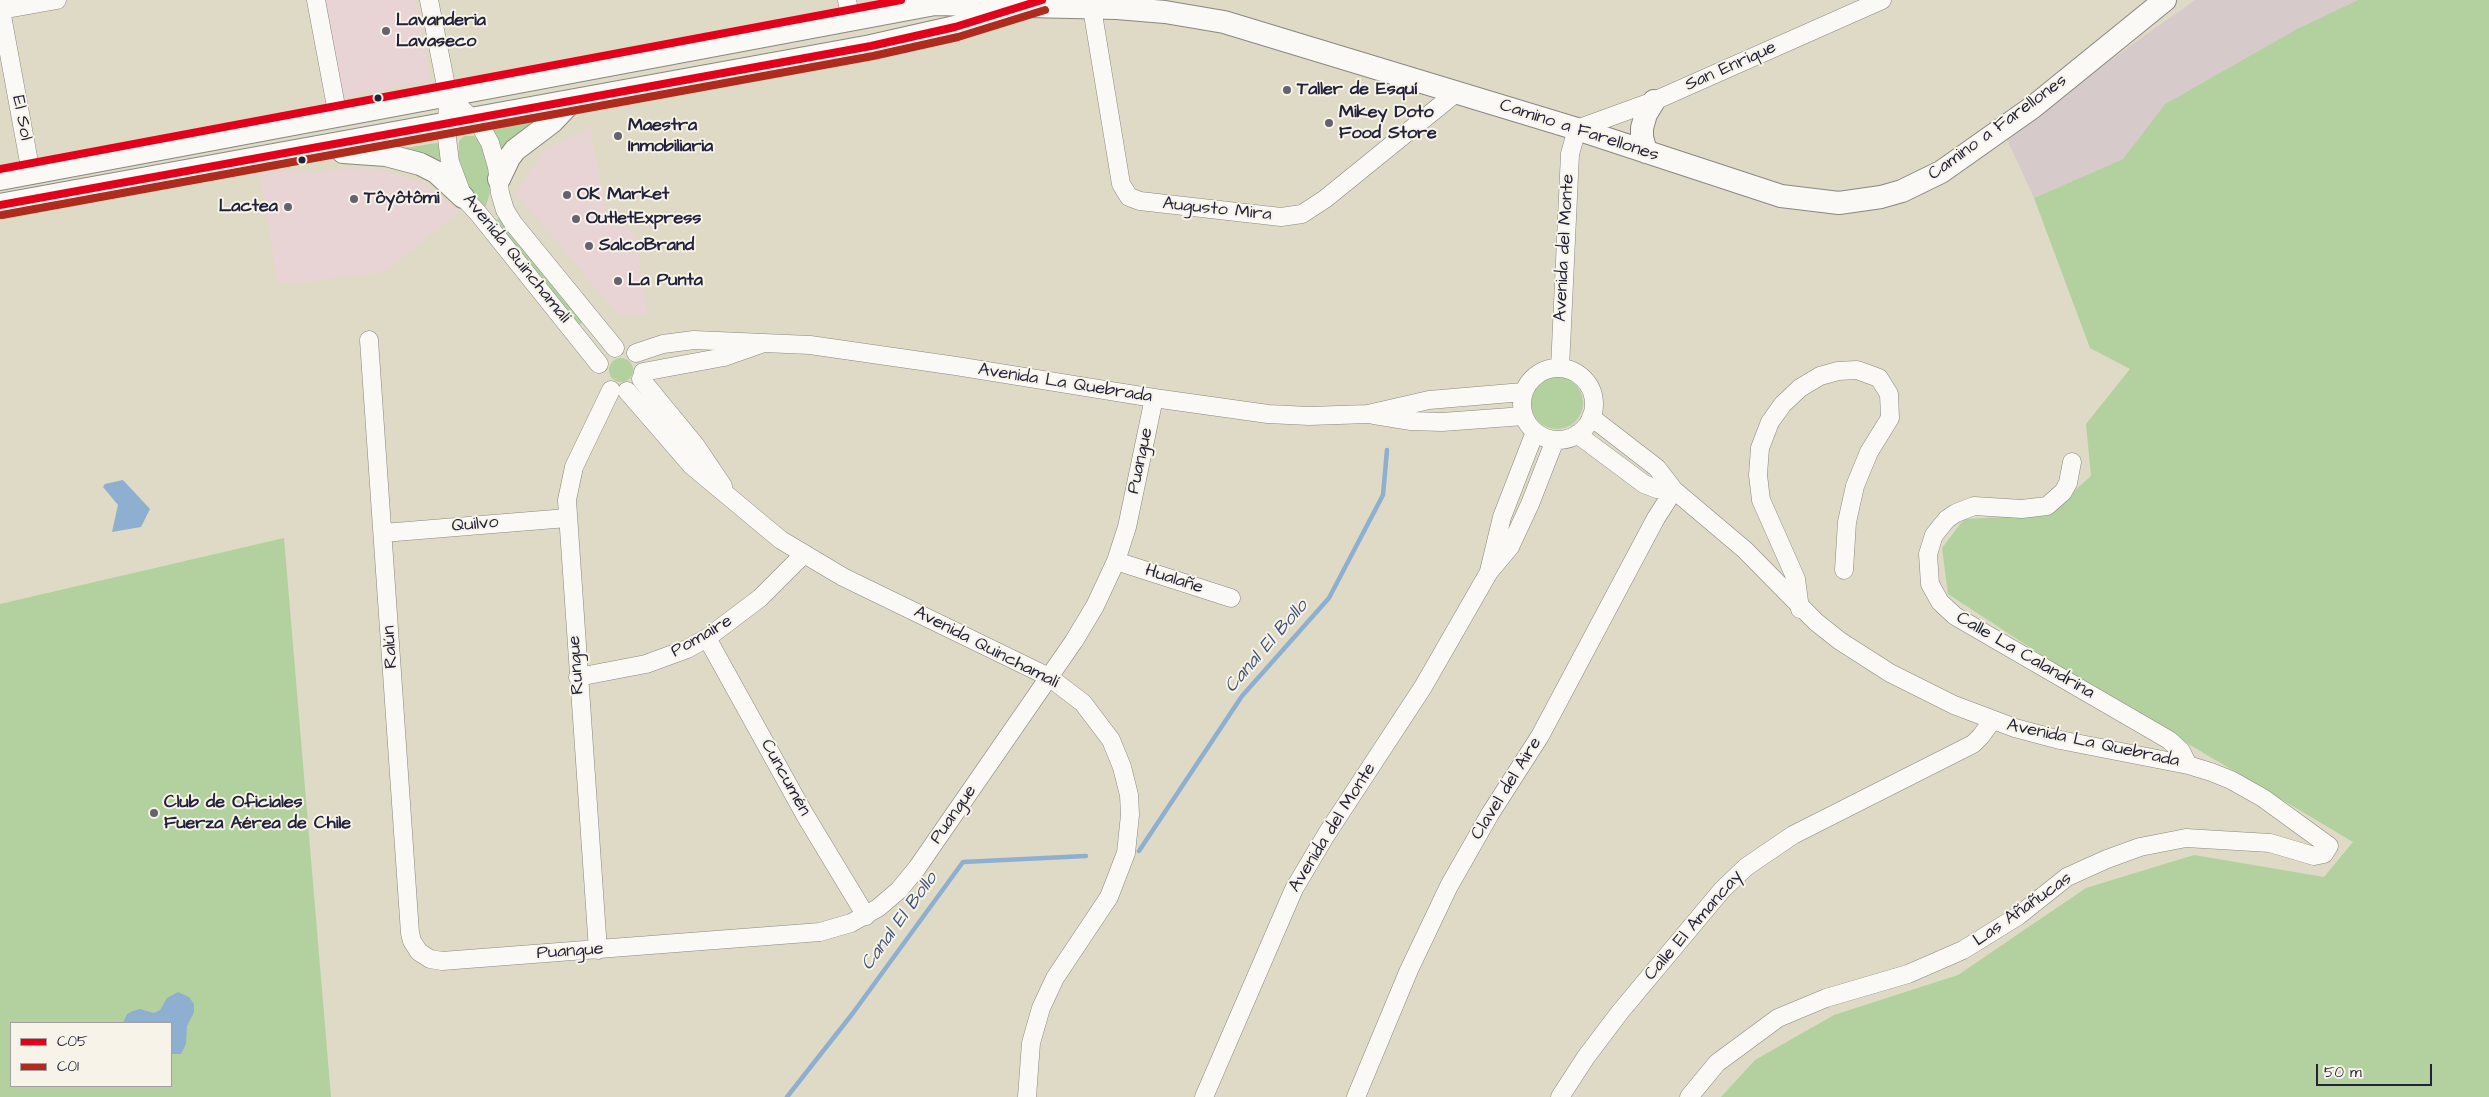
<!DOCTYPE html>
<html>
<head>
<meta charset="utf-8">
<style>
  body { margin:0 }
  #map { position:relative; width:2489px; height:1097px; overflow:hidden; background:#dedac6; font-family:"Architects Daughter",sans-serif }
  canvas { display:block }
  .legend { position:absolute; left:10px; top:1022px; width:162px; height:65px; box-sizing:border-box; background:#f7f3e8; border:1px solid #a29fa3; margin:0; padding:6px 9px; list-style:none; font-size:15px; color:#22223b }
  .legend li { display:flex; align-items:center; gap:10px; height:25px }
  .legend b { width:25px; border:1px solid #a29fa3 }
  .scale { position:absolute; left:2316px; top:1064px; width:116px; height:22px; box-sizing:border-box; border:2px solid #22223b; border-top:0; padding-left:6px; font-size:15px; line-height:18px; white-space:nowrap; color:#22223b; -webkit-text-stroke:4px #f7f3e8; paint-order:stroke }
</style>
</head>
<body>
<div id="map">
<canvas width="2489" height="1097"></canvas>
<ul class="legend">
<li><b style="height:6px;background:#e2001a"></b>C05</li>
<li><b style="height:6px;background:#af2b1e"></b>C01</li>
</ul>
<div class="scale">50 m</div>
</div>
<script>
const ctx = document.querySelector('canvas').getContext('2d');
ctx.lineJoin = 'round';
function paint(path, color) { ctx.fillStyle = color; ctx.fill(path, 'evenodd'); }
const poly = rows => new Path2D(rows.map(r => 'M' + r).join(''));
function trace(path, color, width, dash) { ctx.strokeStyle = color; ctx.lineWidth = width; ctx.lineCap = dash ? 'butt' : 'round'; ctx.setLineDash(dash || []); ctx.stroke(path); }
function write(font, color, halo, rows, align = 'center') {
  ctx.font = font + ' "Architects Daughter",sans-serif'; ctx.lineWidth = 4; ctx.setLineDash([]); ctx.textBaseline = 'middle'; ctx.strokeStyle = halo; ctx.fillStyle = color; for (const [text, x, y, turn = 0] of rows) {
    ctx.save(); ctx.translate(x, y); ctx.rotate((+turn || 0) * Math.PI / 180); ctx.textAlign = isNaN(turn) ? turn : align; if (halo) ctx.strokeText(text, 0, 0); ctx.fillText(text, 0, 0); ctx.restore();
  }
}
paint(poly([
  [324,0,416,0,430,80,342,98],
  [590,128,607,213,636,235,647,315,619,316,522,200,515,194,545,150],
  [375,169,418,181,458,209,457,214,384,272,278,285,260,173]
]), '#e9d4d5');
paint(poly([
  [2195,0,2358,0,2297,29,2165,104,2123,159,2034,198,2005,135]
]), '#d6cacb');
paint(poly([
  [2358,0,2489,0,2489,1097,1721,1097,1755,1060,1834,1015,1958,975,2086,888,2194,855,2324,877,2353,842,2066,671,1948,594,1942,548,1964,519,2047,515,2091,476,2086,424,2130,369,2090,348,2034,198,2123,159,2165,104,2297,29],
  [546,119,503,158,489,127],
  [464,136,474,136,480,142,490,166,491,189,486,206,483,209,466,188,458,164,459,141],
  [443,142,440,160,443,171,393,150],
  [499,218,585,320,578,326,493,223],
  '609 370a12 12 0 1 1 24 0a12 12 0 1 1-24 0Z',
  '1531 403a26 26 0 1 1 52 0a26 26 0 1 1-52 0Z',
  [284,538,331,1097,0,1097,0,604],
  [11,1023,171,1023,171,1086,11,1086]
]), '#b2d19f');
paint(poly([
  [123,480,150,509,141,527,112,532,118,505,103,487,105,484],
  [178,992,189,997,194,1004,194,1012,187,1026,186,1044,181,1054,171,1054,171,1023,123,1023,127,1014,133,1011,140,1009,154,1013,160,1010,167,998]
]), '#8eafd0');
trace(poly([
  [1139,851,1242,696,1329,598,1383,495,1387,450],
  [787,1097,853,1013,963,862,1086,856]
]), '#8eafd0', 4.5);
const minor = poly([
  [316,0,338,117],
  [429,0,448,96,447,138,450,162,463,197,478,213,599,364],
  [847,0,851,21],
  [0,5,31,173],
  [1092,8,1121,184,1129,197,1140,201,1281,217,1302,214,1325,199,1457,92],
  [1,10,57,0],
  [448,96,481,127,490,143,497,167,500,193,505,210,513,223,615,348],
  [369,340,410,933,412,941,419,952,430,959,442,961,820,932,851,923,878,908,899,890,917,868,1074,641,1095,606,1116,561,1127,527,1154,398],
  [636,353,663,344,694,340,810,345,956,366,1154,398,1268,414,1309,416,1368,414,1429,400,1523,392],
  [1560,368,1570,154,1577,129,1654,101,1882,0],
  '1522 404a36 36 0 1 1 72 0a36 36 0 1 1-72 0Z',
  [643,372,724,357,761,344],
  [641,379,696,446,723,486],
  [627,391,692,466,781,540,843,577,1049,677,1083,703,1111,740,1122,767,1129,795,1130,815,1126,853,1109,897,1055,978,1041,1008,1031,1043,1027,1097],
  [1374,415,1411,421,1442,422,1524,416],
  [1591,417,1657,468,1674,490,1745,550,1816,622,1840,641,1890,673,1954,705,2015,728,2060,740,2188,765,2211,772,2231,780,2263,798,2329,846,2324,854,2314,856,2270,843,2186,838,2140,847,2107,859,2067,877,2018,916,1963,950,1908,974,1826,998,1778,1018,1717,1063,1689,1097],
  [1577,434,1644,484,1657,489,1674,490],
  [2072,462,2068,483,2063,492,2047,506,2022,509,1974,506,1956,513,1947,519,1934,535,1928,554,1930,584,1940,602,1955,616,2169,740,2181,751,2188,765],
  [383,533,567,518],
  [1116,561,1231,598],
  [1489,571,1502,517,1535,432],
  [1800,609,1796,579,1761,500,1758,475,1760,448,1770,422,1783,404,1800,388,1820,376,1838,371,1857,370,1879,378,1889,394,1890,418,1869,452,1855,486,1847,522,1844,570],
  [707,638,805,815,866,916],
  [578,677,646,664,687,649,707,638,760,598,803,555],
  [598,950,567,500,574,467,611,390],
  [1204,1097,1294,889,1326,835,1423,687,1489,572,1510,547,1530,504,1555,440],
  [1356,1097,1409,970,1449,886,1490,814,1540,736,1656,518,1674,490],
  [1560,1097,1586,1057,1620,1012,1722,890,1746,867,1793,835,1973,744,1981,736,1992,721]
]);
const major = poly([
  [343,152,386,155,420,164,436,172,463,197],
  [1646,152,1642,137,1642,128,1646,114,1654,101],
  [0,179,935,4,1117,8,1165,12,1224,22,1577,129,1781,196,1839,203,1881,197,1902,191,1941,172,2033,107,2165,0],
  [499,179,509,158,515,150,552,122,571,102],
  [0,205,871,46,955,27,1006,12]
]);
trace(minor, '#898781', 19);
trace(major, '#898781', 24);
trace(minor, '#faf9f6', 18);
trace(major, '#faf9f6', 22);
trace(poly([
  [0,205,871,46,955,27,1042,0]
]), '#e2001a', 8);
trace(poly([
  [2,215,873,56,958,37,1045,10]
]), '#af2b1e', 8);
trace(poly([
  [0,169,901,0]
]), '#e2001a', 8);
for (const [x, y, r, color] of [
  [386,31,5,"#64626c"],
  [1287,90,5,"#64626c"],
  [378,98,4.5,"#22223b"],
  [1329,123,5,"#64626c"],
  [618,136,5,"#64626c"],
  [302,160,4.5,"#22223b"],
  [567,195,5,"#64626c"],
  [354,199,5,"#64626c"],
  [288,207,5,"#64626c"],
  [576,219,5,"#64626c"],
  [589,246,5,"#64626c"],
  [618,281,5,"#64626c"],
  [154,813,5,"#64626c"]
]) { const dot = new Path2D(); dot.arc(x, y, r, 0, 2 * Math.PI); ctx.fillStyle = color; ctx.fill(dot); trace(dot, '#f7f3e8', 2); }
write('bold 18px', '#22223b', '#f7f3e8', [
  ["Lavanderia",396,21],
  ["Lavaseco",396,42],
  ["Taller de Esquí",1297,90],
  ["Mikey Doto",1339,113],
  ["Food Store",1339,134],
  ["Maestra",628,126],
  ["Inmobiliaria",628,147],
  ["OK Market",577,195],
  ["Tôyôtômi",364,199],
  ["Lactea",278,207,"right"],
  ["OutletExpress",586,219],
  ["SalcoBrand",599,246],
  ["La Punta",628,281],
  ["Club de Oficiales",164,803],
  ["Fuerza Aérea de Chile",164,824]
], 'left');
write('18px', '#22223b', '#f7f3e8', [
  ["San Enrique",1731,67,-24],
  ["El Sol",21,118,79],
  ["Camino a Farellones",1998,128,-36],
  ["Camino a Farellones",1579,131,18],
  ["Augusto Mira",1217,210,6],
  ["Avenida del Monte",1565,248,-87],
  ["Avenida Quinchamalí",516,259,51],
  ["Avenida La Quebrada",1065,384,9],
  ["Puangue",1141,461,-78],
  ["Quilvo",475,525,-5],
  ["Hualañe",1174,580,18],
  ["Pomaire",702,637,-30],
  ["Ralún",391,647,-94],
  ["Avenida Quinchamalí",986,648,27],
  ["Calle La Calandrina",2025,656,30],
  ["Rungue",577,665,-94],
  ["Avenida La Quebrada",2093,744,12],
  ["Cuncumén",785,778,61],
  ["Clavel del Aire",1507,789,-58],
  ["Puangue",954,815,-55],
  ["Avenida del Monte",1333,828,-58],
  ["Las Añañucas",2023,910,-35],
  ["Calle El Amancay",1694,926,-49],
  ["Puangue",570,952,-4]
]);
write('italic 19px', '#3f5379', '#f7f3e8', [
  ["Canal El Bollo",1267,647,-49],
  ["Canal El Bollo",900,922,-54]
]);
</script>
</body>
</html>
